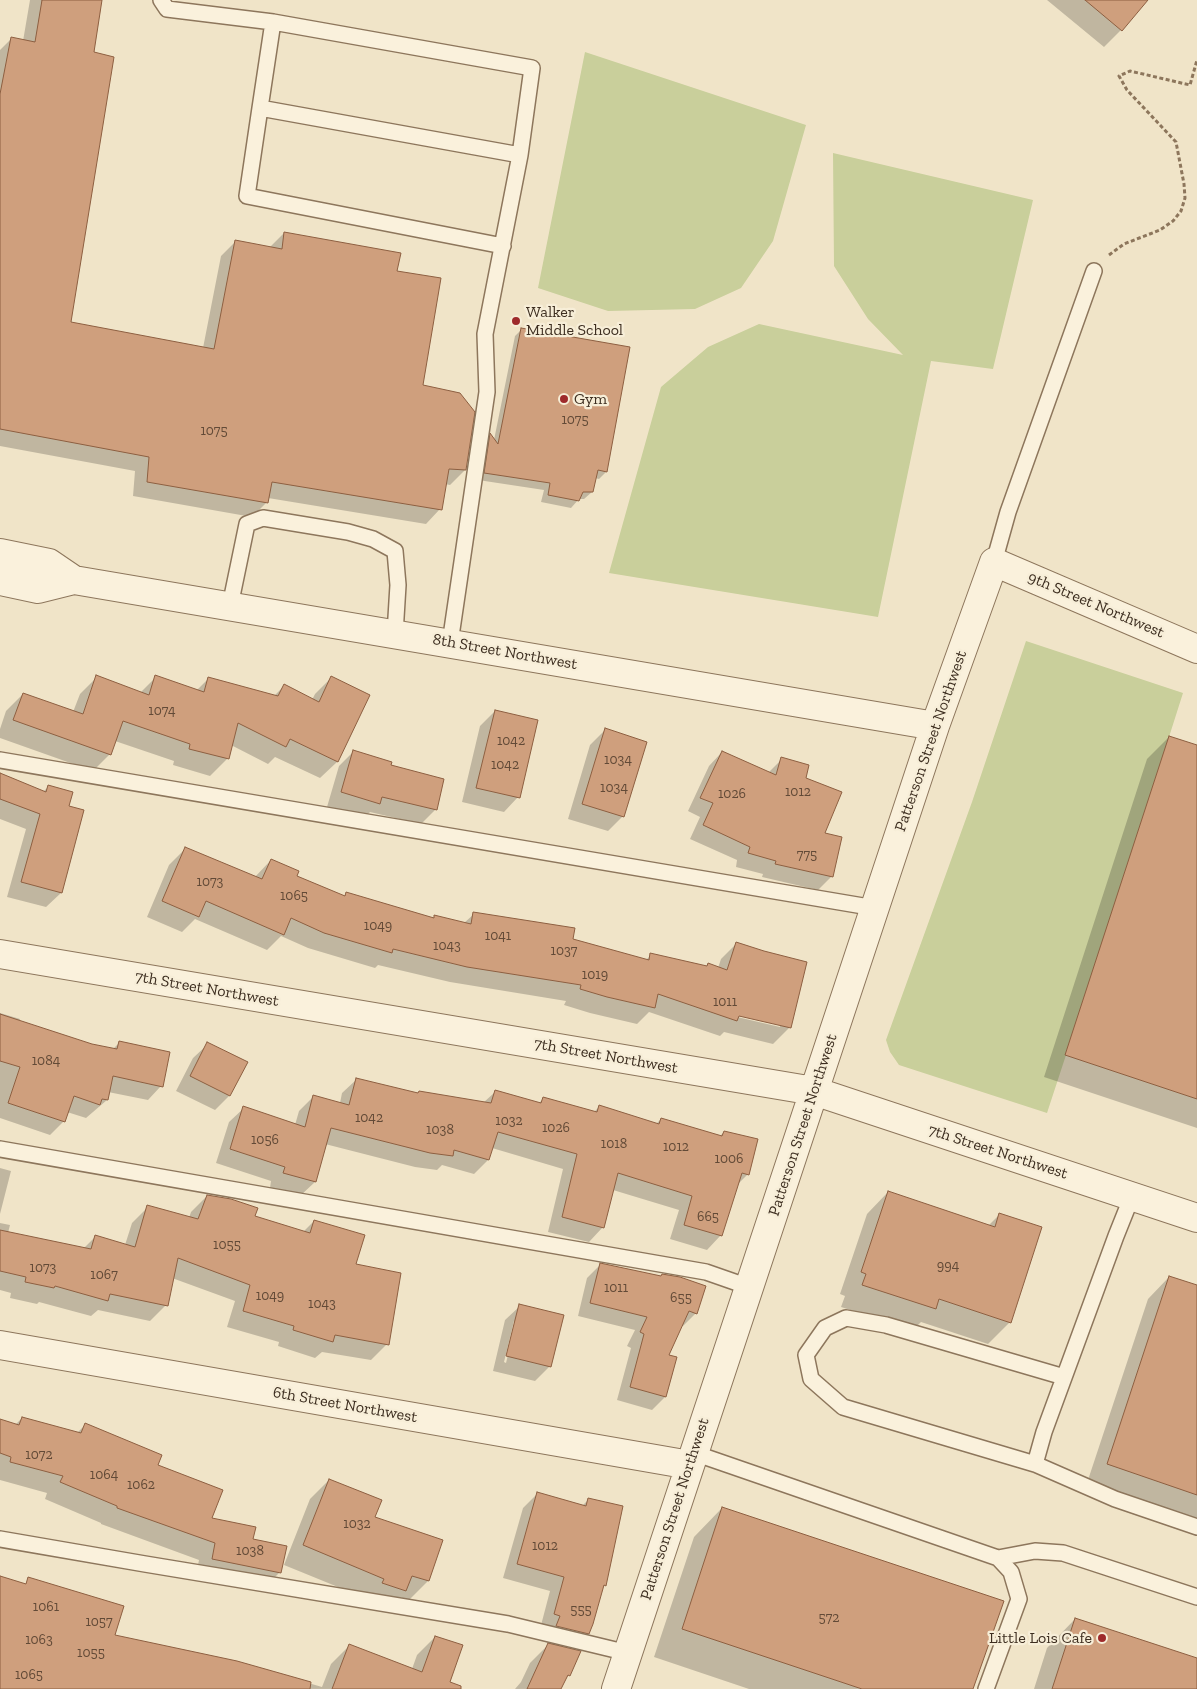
<!DOCTYPE html>
<html>
<head>
<meta charset="utf-8">
<style>
  body { margin:0 }
  canvas { display:block; background:#f0e4c8 }
</style>
</head>
<body>
<canvas width="1197" height="1689"></canvas>
<script>
const ctx = document.querySelector('canvas').getContext('2d');
ctx.lineJoin = 'round';
function paint(path, color) { ctx.fillStyle = color; ctx.fill(path, 'evenodd'); }
const poly = rows => new Path2D(rows.map(r => 'M' + r).join(''));
function trace(path, color, width, dash) { ctx.strokeStyle = color; ctx.lineWidth = width; ctx.lineCap = dash ? 'butt' : 'round'; ctx.setLineDash(dash || []); ctx.stroke(path); }
function write(font, color, halo, rows, align = 'center') {
  ctx.font = font + ' "Zilla Slab",serif'; ctx.lineWidth = 4.5; ctx.setLineDash([]); ctx.textBaseline = 'middle'; ctx.strokeStyle = halo; ctx.fillStyle = color; for (const [text, x, y, turn = 0] of rows) {
    ctx.save(); ctx.translate(x, y); ctx.rotate((+turn || 0) * Math.PI / 180); ctx.textAlign = isNaN(turn) ? turn : align; if (halo) ctx.strokeText(text, 0, 0); ctx.fillText(text, 0, 0); ctx.restore();
  }
}
paint(poly([
  [585,52,806,125,773,241,741,288,695,309,608,311,538,288],
  [833,153,1033,200,993,369,931,361,878,617,609,573,661,387,708,347,759,324,903,355,868,319,834,266],
  [1026,641,1183,693,1127,869,1047,1113,899,1065,890,1052,886,1040,972,802]
]), '#c9cf9b');
paint(poly([
  [30,0,100,0,92,53,69,323,203,348,221,256,235,242,269,248,284,233,395,272,422,386,465,470,450,485,445,484,440,509,426,524,268,498,267,502,252,517,133,496,135,471,0,446,0,50,11,39,23,41],
  [1047,0,1146,0,1121,30,1104,47],
  [522,329,628,348,606,472,599,479,595,478,592,492,584,499,579,499,571,508,541,502,544,490,478,480,484,442,490,435,494,440,515,336],
  [97,677,140,693,156,677,196,691,209,678,274,696,284,686,312,700,315,694,332,677,368,696,337,762,320,778,275,757,268,764,231,745,227,759,210,776,173,765,174,761,115,741,110,754,93,771,0,738,0,729,6,711,23,694,73,712,80,694],
  [495,711,518,797,504,812,462,802,480,726],
  [605,730,623,816,608,831,568,819,590,745],
  [1169,737,1197,746,1197,1128,1044,1077,1147,759],
  [353,752,390,766,436,809,421,824,370,812,364,818,327,807,339,766],
  [722,752,768,773,782,759,805,778,823,834,832,876,818,890,762,877,763,874,736,867,737,860,690,839,700,817,688,811,709,766],
  [0,774,43,792,48,787,68,807,61,893,46,907,7,897,26,829,0,819],
  [185,849,254,878,271,860,296,877,343,897,347,893,432,919,435,916,464,923,474,914,645,961,651,955,706,967,708,965,718,968,721,959,737,943,764,952,805,963,789,1028,773,1044,724,1032,720,1036,649,1012,637,1024,590,1013,564,1005,566,1001,450,982,378,965,375,968,308,948,281,936,267,950,195,919,182,932,147,917,169,865],
  [733,1013,780,1025,780,1027,733,1016],
  [0,1013,20,1019,19,1022,91,1045,113,1049,119,1043,161,1086,148,1100,108,1092,107,1100,86,1118,67,1112,63,1122,50,1135,0,1118],
  [208,1044,229,1096,215,1110,176,1091,193,1058],
  [357,1079,417,1094,483,1103,495,1092,538,1104,543,1099,593,1113,599,1107,656,1124,661,1119,720,1136,724,1132,748,1174,737,1185,721,1235,707,1250,670,1239,679,1210,613,1190,603,1227,589,1242,548,1232,563,1169,492,1148,488,1160,474,1174,442,1165,437,1170,415,1167,325,1144,315,1182,300,1196,270,1188,271,1181,216,1163,229,1122,244,1108,295,1125,299,1111,313,1097,340,1103,342,1093],
  [0,1168,11,1171,0,1214],
  [888,1192,988,1226,1000,1214,1010,1322,988,1344,921,1322,913,1330,841,1307,845,1296,840,1294,867,1214],
  [207,1196,253,1217,303,1232,314,1221,354,1265,387,1344,371,1360,322,1352,315,1358,278,1346,279,1342,227,1327,235,1301,172,1278,166,1305,150,1321,98,1310,91,1316,39,1302,37,1304,10,1298,11,1293,0,1290,0,1223,10,1225,8,1233,83,1249,96,1236,125,1245,132,1223,148,1207,189,1218,191,1212],
  [601,1264,696,1313,683,1326,681,1326,667,1356,665,1397,652,1410,617,1400,631,1348,627,1346,635,1330,578,1316,587,1278],
  [1169,1277,1197,1287,1197,1523,1086,1486,1148,1299],
  [520,1306,550,1366,535,1381,493,1371,505,1320],
  [514,1321,516,1321,506,1363,504,1362],
  [22,1418,77,1433,86,1424,156,1466,210,1519,252,1540,280,1572,263,1589,196,1575,199,1560,101,1524,101,1523,45,1499,47,1493,0,1480,0,1421,15,1425],
  [329,1480,374,1517,428,1581,409,1600,399,1597,386,1610,365,1598,284,1565,310,1499],
  [538,1493,582,1506,588,1500,605,1585,601,1589,588,1633,573,1648,542,1640,546,1631,540,1629,550,1591,503,1578,523,1508],
  [722,1508,972,1689,749,1689,654,1657,694,1537],
  [1075,1619,1197,1659,1197,1689,1034,1689,1047,1648],
  [435,1637,447,1689,131,1689,237,1662,322,1687,331,1664,349,1646,412,1669,417,1655],
  [548,1645,569,1675,564,1679,560,1689,515,1689,521,1682,530,1663]
]), '#0003');
const building = poly([
  [42,0,102,0,94,52,114,57,71,322,214,349,235,240,282,249,284,232,401,253,397,271,441,278,423,385,460,393,475,412,466,470,449,469,442,510,272,482,268,503,147,482,149,457,0,429,0,94,11,37,35,42,42,0],
  [1085,0,1148,0,1122,31,1085,0],
  [521,328,630,347,607,472,598,470,593,492,583,492,579,501,548,495,550,483,484,473,490,433,498,444,521,328],
  [96,675,149,695,155,675,204,692,208,677,278,696,284,684,319,702,331,676,370,695,338,762,290,739,286,747,238,723,229,759,189,749,190,744,123,721,111,755,13,720,23,693,83,714,96,675],
  [495,710,538,720,520,798,476,788,495,710],
  [605,728,647,742,624,817,582,804,605,728],
  [1169,736,1197,745,1197,1099,1065,1055,1169,736],
  [353,750,392,762,391,765,444,779,437,810,382,797,380,804,341,792,353,750],
  [722,751,776,775,781,757,809,765,806,778,842,792,825,833,842,837,833,877,775,864,776,861,748,853,750,847,703,825,713,803,700,798,722,751],
  [0,773,46,792,48,785,73,792,69,806,84,810,62,893,21,882,40,814,0,799,0,773],
  [185,847,262,879,271,859,299,871,297,876,345,896,346,892,434,918,434,915,471,924,473,912,575,928,573,939,649,960,650,953,707,966,708,963,727,970,736,942,764,951,807,962,791,1028,739,1016,737,1021,658,994,655,1008,607,997,580,989,581,985,467,967,393,949,392,953,324,933,291,918,284,935,206,901,199,917,162,901,185,847],
  [0,1014,92,1044,117,1049,119,1041,170,1052,163,1087,113,1076,108,1100,102,1099,100,1105,74,1096,65,1122,8,1103,20,1067,0,1061,0,1014],
  [207,1042,248,1062,230,1096,190,1076,207,1042],
  [356,1078,418,1093,419,1091,491,1103,495,1090,541,1103,543,1097,597,1112,599,1105,659,1124,661,1118,722,1136,724,1131,758,1139,749,1175,742,1173,722,1236,684,1225,692,1196,618,1173,604,1228,562,1217,577,1154,498,1132,489,1160,454,1150,453,1156,430,1153,331,1128,316,1182,283,1173,285,1167,230,1149,243,1106,305,1127,313,1095,349,1105,356,1078],
  [888,1191,995,1227,999,1213,1042,1227,1011,1323,939,1299,936,1309,862,1285,866,1274,861,1272,888,1191],
  [207,1195,231,1199,258,1208,255,1216,310,1233,314,1220,365,1235,356,1264,401,1273,389,1345,335,1335,333,1342,293,1330,294,1326,243,1311,250,1285,178,1258,168,1306,110,1294,108,1301,55,1286,54,1288,25,1282,26,1277,0,1271,0,1230,91,1249,95,1235,135,1247,147,1205,198,1219,207,1195],
  [600,1263,661,1276,662,1274,680,1277,706,1286,697,1314,689,1311,669,1355,677,1357,666,1397,630,1387,644,1334,640,1332,647,1317,590,1303,600,1263],
  [1169,1276,1197,1285,1197,1495,1107,1464,1169,1276],
  [519,1304,564,1315,551,1367,506,1356,519,1304],
  [22,1417,81,1433,85,1423,162,1455,158,1465,223,1490,212,1518,256,1527,253,1539,287,1546,281,1573,212,1559,215,1543,117,1508,117,1506,60,1482,63,1476,10,1462,11,1457,0,1453,0,1419,19,1425,22,1417],
  [329,1479,382,1500,375,1517,443,1540,429,1581,412,1576,406,1591,382,1583,384,1579,303,1545,329,1479],
  [537,1492,586,1506,588,1498,623,1506,606,1586,604,1585,593,1624,589,1634,556,1626,560,1616,554,1614,564,1577,517,1564,537,1492],
  [722,1507,1004,1601,973,1689,862,1689,682,1629,722,1507],
  [0,1576,26,1584,28,1577,124,1606,115,1635,237,1661,311,1682,310,1689,0,1689,0,1576],
  [1075,1618,1197,1658,1197,1689,1052,1689,1075,1618],
  [435,1636,463,1645,450,1682,461,1686,461,1689,332,1689,349,1644,422,1672,435,1636],
  [548,1643,581,1651,570,1676,568,1675,561,1689,527,1689,548,1643]
]);
paint(building, '#cf9f7d');
trace(building, '#8d5f41', 1);
const lane = poly([
  [161,0,167,9,273,22],
  [260,108,247,196,503,246],
  [994,562,1008,512,1094,271],
  [230,606,247,524,263,518,348,532,373,539,395,551,398,585,395,634],
  [450,643,487,392,485,334,520,155,532,68,273,22,260,108,520,155],
  [0,760,875,908],
  [0,1149,706,1272,749,1287],
  [1132,1196,1116,1236,1044,1432,1035,1464,1115,1499,1197,1527],
  [694,1453,998,1558,1011,1572,1019,1599,986,1689],
  [1035,1464,843,1407,811,1379,806,1355,825,1328,846,1318,886,1325,1064,1377],
  [0,1539,145,1564,508,1624,628,1653],
  [998,1558,1035,1551,1063,1553,1197,1597]
]);
const street = poly([
  [0,553,49,563,74,580,935,726],
  [0,581,38,589,74,580],
  [0,954,814,1091,1197,1218],
  [0,1345,690,1465],
  [616,1689,935,726,994,562,1197,649]
]);
trace(lane, '#8d765c', 18);
trace(street, '#8d765c', 30);
trace(poly([
  [1109,255,1124,244,1160,230,1173,221,1181,211,1185,198,1184,184,1176,142,1127,90,1119,76,1130,71,1190,85,1197,60]
]), '#8d765c', 3, [4, 2.5]);
trace(lane, '#faf1dc', 15);
trace(street, '#faf1dc', 28);
for (const [x, y, r, color] of [
  [516,321,5,"#9e2a2b"],
  [564,399,5,"#9e2a2b"],
  [1102,1638,5,"#9e2a2b"]
]) { const dot = new Path2D(); dot.arc(x, y, r, 0, 2 * Math.PI); ctx.fillStyle = color; ctx.fill(dot); trace(dot, '#f7eed8', 2); }
write('14px', '#624a37', null, [
  ["1075",575,420],
  ["1075",214,431],
  ["1074",162,711],
  ["1042",511,741],
  ["1034",618,760],
  ["1042",505,765],
  ["1034",614,788],
  ["1012",798,792],
  ["1026",732,794],
  ["775",807,855],
  ["1073",210,882],
  ["1065",294,896],
  ["1049",378,926],
  ["1041",498,936],
  ["1043",447,946],
  ["1037",564,951],
  ["1019",595,975],
  ["1011",725,1002],
  ["1084",46,1061],
  ["1042",369,1118],
  ["1032",509,1121],
  ["1026",556,1128],
  ["1038",440,1130],
  ["1056",265,1140],
  ["1018",614,1144],
  ["1012",676,1147],
  ["1006",729,1159],
  ["665",708,1217],
  ["1055",227,1245],
  ["994",948,1266],
  ["1073",43,1268],
  ["1067",104,1275],
  ["1011",616,1288],
  ["1049",270,1296],
  ["655",681,1298],
  ["1043",322,1304],
  ["1072",39,1455],
  ["1064",104,1475],
  ["1062",141,1485],
  ["1032",357,1524],
  ["1012",545,1546],
  ["1038",250,1551],
  ["1061",46,1607],
  ["555",581,1610],
  ["572",829,1618],
  ["1057",99,1622],
  ["1063",39,1640],
  ["1055",91,1653],
  ["1065",29,1675]
]);
write('16px', '#3d2e20', '#f7eed8', [
  ["Walker",526,312],
  ["Middle School",526,330],
  ["Gym",574,399],
  ["Little Lois Cafe",1092,1638,"right"]
], 'left');
write('16px', '#3d2e20', '#f7eed8', [
  ["9th Street Northwest",1096,605,23],
  ["8th Street Northwest",505,652,10],
  ["Patterson Street Northwest",931,741,-71],
  ["7th Street Northwest",207,989,10],
  ["7th Street Northwest",606,1056,10],
  ["Patterson Street Northwest",803,1125,-72],
  ["7th Street Northwest",998,1152,18],
  ["6th Street Northwest",345,1405,10],
  ["Patterson Street Northwest",675,1509,-72]
]);
</script>
</body>
</html>
